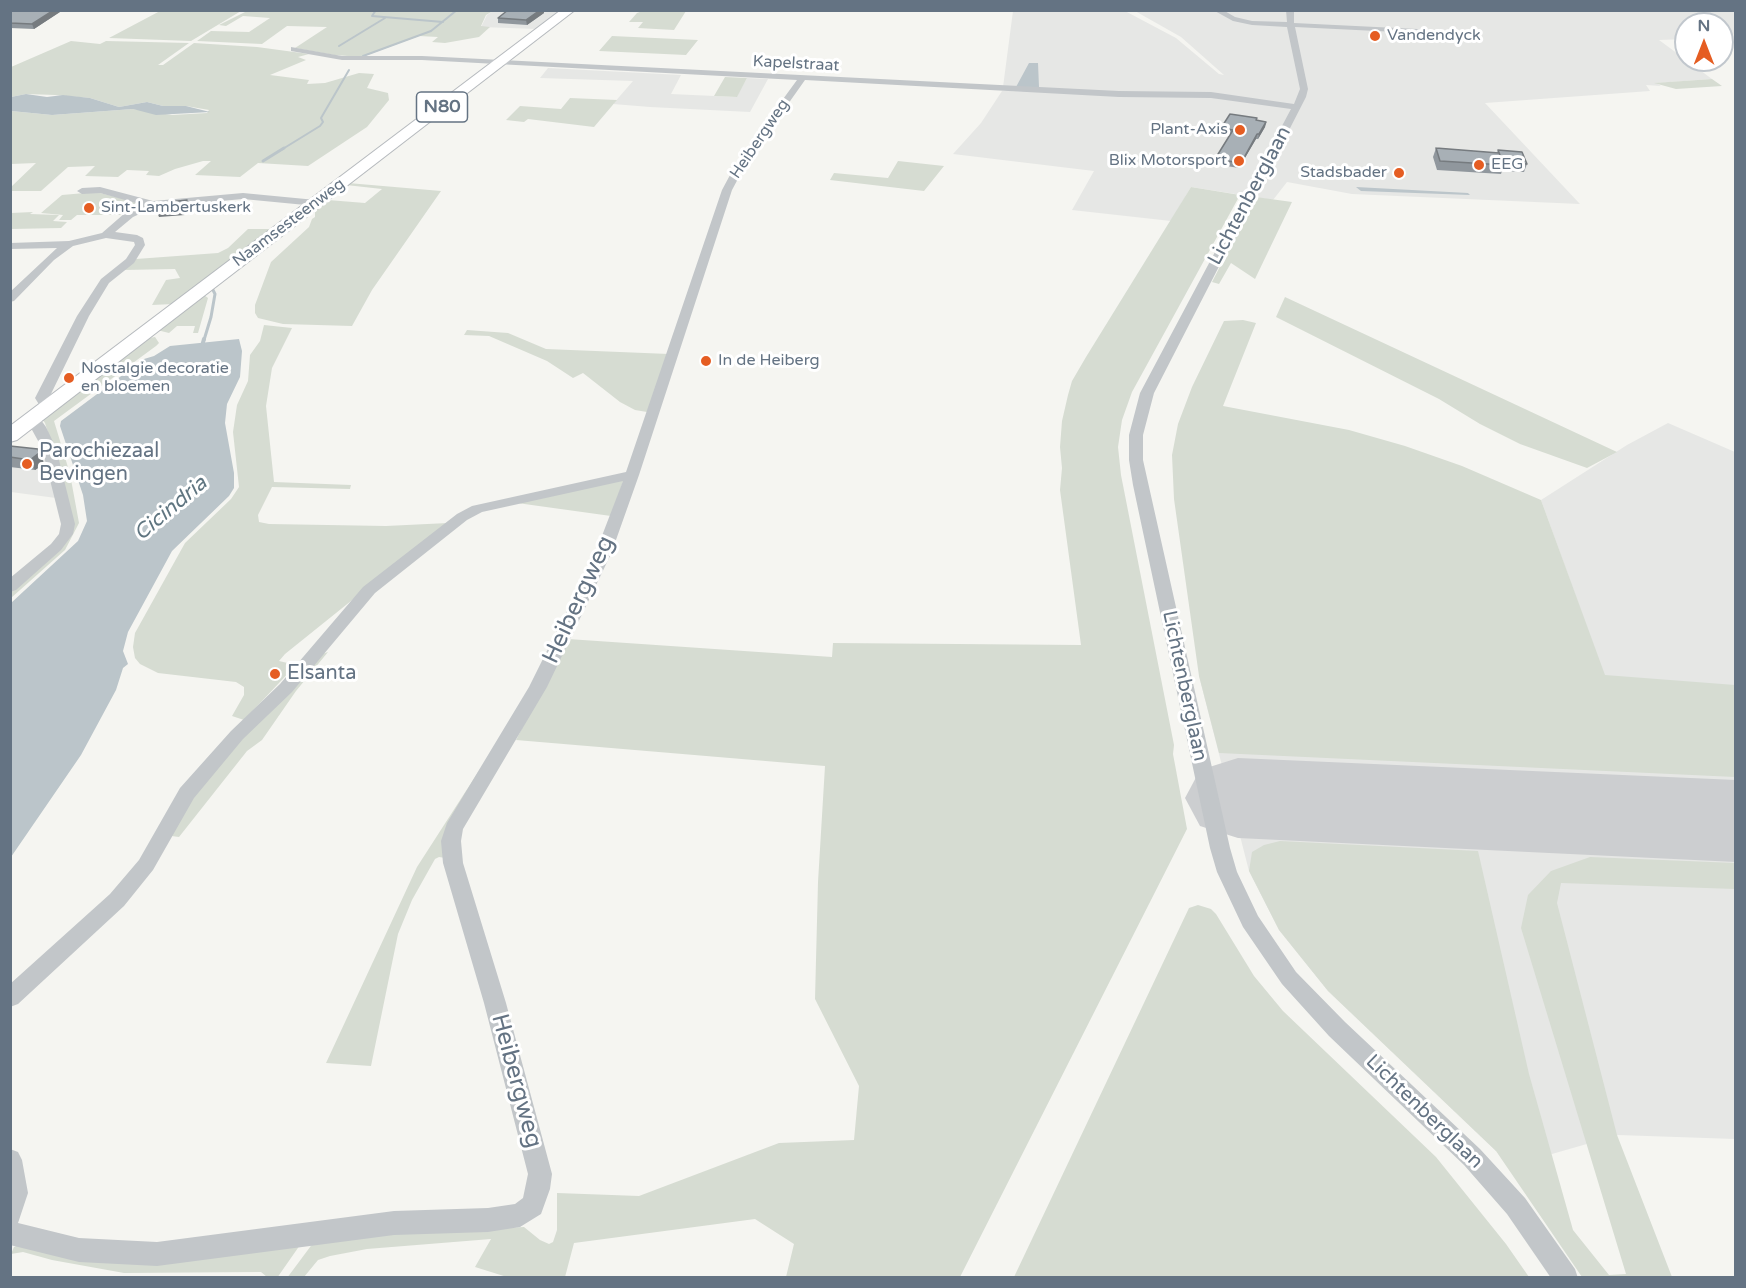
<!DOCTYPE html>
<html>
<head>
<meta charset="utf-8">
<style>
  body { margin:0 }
  #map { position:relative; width:1746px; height:1288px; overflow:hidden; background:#f5f5f1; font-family:"Varela Round",sans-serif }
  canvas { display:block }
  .frame { position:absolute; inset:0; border:12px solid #647383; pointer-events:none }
  .north { position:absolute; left:1674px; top:12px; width:60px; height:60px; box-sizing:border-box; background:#fff; border:2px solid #c1c7cd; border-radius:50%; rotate:0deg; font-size:16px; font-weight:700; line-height:24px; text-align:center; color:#647383 }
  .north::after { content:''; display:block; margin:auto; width:21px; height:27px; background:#e55d22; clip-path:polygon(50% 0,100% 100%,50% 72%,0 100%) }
</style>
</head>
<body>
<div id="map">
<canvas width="1746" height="1288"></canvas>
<div class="frame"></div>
<div class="north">N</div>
</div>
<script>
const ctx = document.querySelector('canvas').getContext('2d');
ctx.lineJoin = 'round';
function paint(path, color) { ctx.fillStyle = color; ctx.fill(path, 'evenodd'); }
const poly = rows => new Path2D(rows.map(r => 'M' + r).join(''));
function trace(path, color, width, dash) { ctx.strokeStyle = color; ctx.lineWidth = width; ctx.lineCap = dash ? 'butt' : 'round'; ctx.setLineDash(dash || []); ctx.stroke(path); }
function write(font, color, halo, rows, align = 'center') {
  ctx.font = font + ' "Varela Round",sans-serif'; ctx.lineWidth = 6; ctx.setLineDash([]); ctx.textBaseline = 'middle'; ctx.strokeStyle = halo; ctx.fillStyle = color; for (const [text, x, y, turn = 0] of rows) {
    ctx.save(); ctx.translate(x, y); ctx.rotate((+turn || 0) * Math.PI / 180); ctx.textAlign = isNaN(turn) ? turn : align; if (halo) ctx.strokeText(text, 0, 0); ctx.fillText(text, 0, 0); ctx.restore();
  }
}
paint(poly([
  [493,11,561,11,537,29,481,27,487,15],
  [1013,11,1125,11,1176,38,1219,74,1224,75,1181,37,1135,11,1735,11,1735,35,1722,32,1722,24,1686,24,1686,39,1659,40,1712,79,1656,83,1661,86,1646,85,1650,91,1485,103,1580,204,1352,194,1287,182,1273,200,1191,187,1171,221,1072,210,1094,171,953,154,981,123,1002,91,1121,92,1003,87],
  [548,68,681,75,671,94,736,97,747,78,768,79,750,112,650,107,613,104,633,81,540,78],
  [1668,423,1735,452,1735,1139,1618,1135,1552,1154,1496,1151,1328,991,1279,930,1249,871,1199,676,1613,700,1541,500,1627,445],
  [15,456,48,460,56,498,11,492,11,460]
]), '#e6e7e5');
paint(poly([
  [645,10,686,10,686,11,674,30,638,28,643,22,629,22,637,13],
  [160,11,160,10,241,11,191,41,109,38],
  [247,11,493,11,486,15,481,26,490,27,479,37,445,43,432,42,438,37,419,36,362,57,334,55,295,48,327,27,287,26,262,44,197,41,211,31,249,32,270,18,243,16,226,26,219,25],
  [612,36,698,40,686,55,599,51],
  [71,41,100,44,106,41,189,43,158,65,163,65,194,43,257,47,309,54,298,57,306,60,270,75,309,80,307,84,325,83,359,73,374,74,367,88,388,93,389,100,367,127,308,166,258,163,240,177,195,175,211,161,203,161,175,169,159,176,146,175,149,171,127,170,118,177,85,176,95,166,68,167,41,191,11,191,11,187,36,163,11,164,11,111,52,115,133,109,172,115,207,113,209,110,186,106,163,106,147,102,119,107,90,98,55,95,26,94,11,97,11,67],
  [725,77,747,78,737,97,714,96],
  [1712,79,1722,86,1676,89,1654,83],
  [570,98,617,100,594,127,528,119,524,122,506,120,520,106,561,109],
  [898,161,944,166,924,191,830,180,834,173,888,178],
  [348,183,441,191,372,290,352,326,283,324,258,318,255,313,255,305,271,262,309,227,312,219,315,217,315,211,328,200,365,203,382,189,346,185],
  [1191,187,1240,195,1132,392,1122,420,1118,447,1121,475,1174,745,1173,754,1187,829,960,1277,786,1277,794,1244,755,1219,574,1243,565,1277,507,1277,475,1267,491,1239,367,1249,330,1256,318,1260,304,1277,287,1278,316,1239,329,1236,524,1227,540,1240,549,1244,553,1242,557,1230,557,1193,639,1196,779,1143,854,1140,859,1086,815,999,818,882,825,766,516,740,568,639,832,657,833,643,1081,645,1060,490,1062,468,1060,447,1062,421,1068,395,1072,381,1086,357],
  [96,192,137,202,123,215,77,215,71,220,59,220,63,215,41,213,62,195],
  [1256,197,1292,202,1255,279,1231,263,1219,284,1212,282],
  [33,212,30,214,59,215,53,221,67,222,61,228,11,229,11,213],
  [248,229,273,229,173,304,152,305,166,280,180,278,175,269,123,270,136,259,218,253,228,248],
  [204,295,208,298,198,333,193,333,195,326,177,326,169,333,157,330],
  [1285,297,1617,452,1587,468,1520,444,1480,424,1439,399,1276,317],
  [1243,320,1256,323,1223,406,1349,430,1405,446,1462,466,1541,500,1605,675,1735,685,1735,777,1219,753,1199,676,1174,499,1172,455,1178,424,1192,387,1224,321],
  [264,325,292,328,272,368,266,406,274,482,351,485,350,489,272,487,258,515,259,522,269,524,386,526,448,523,285,654,279,661,296,665,244,720,232,716,244,695,244,687,236,682,158,673,140,664,135,658,133,647,135,633,185,543,231,499,239,487,233,432,237,405,248,381,250,355,260,341],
  [467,330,508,333,546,349,669,354,647,412,635,410,620,402,583,373,573,378,547,361,489,336,464,335],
  [155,337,159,343,156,346,54,421,70,474,79,523,65,550,11,598,10,589,66,538,61,474,45,423,42,419,149,338],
  [624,479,611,516,510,502],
  [328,652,296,691,262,740,247,751,179,837,164,835,188,796,319,655],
  [482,766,446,858,439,857,435,859,412,900,398,934,371,1066,326,1063,417,867],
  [1280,841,1478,851,1529,1074,1573,1230,1609,1275,1626,1274,1521,928,1528,895,1551,871,1590,857,1735,863,1735,889,1561,883,1557,903,1617,1135,1672,1277,1582,1277,1496,1151,1328,991,1279,930,1249,871,1252,852,1264,845],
  [1198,905,1211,909,1216,914,1254,976,1283,1011,1436,1157,1506,1244,1529,1277,1014,1277,1189,908],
  [21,1244,300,1245,277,1278,267,1277,261,1272,124,1273,52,1260,23,1252,11,1254,14,1247]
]), '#d6dcd2');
paint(poly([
  [1029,63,1038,63,1039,87,1016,87],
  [26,94,47,97,63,95,90,98,119,107,147,102,163,106,186,106,210,112,156,115,133,109,52,115,11,111,11,97],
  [1356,187,1468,193,1470,195,1361,191],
  [239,339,242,351,240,377,227,404,225,423,234,473,234,488,229,496,172,551,128,632,123,651,128,664,123,668,116,690,81,755,11,857,11,603,78,541,87,521,83,495,60,426,61,421,144,359,154,356,170,346]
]), '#bbc5ca');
trace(poly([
  [376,10,372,16,443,22],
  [339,46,385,18],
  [363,56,431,31,457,10],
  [281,150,320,126,323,122,321,118,349,70]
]), '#bbc5ca', 2);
trace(poly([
  [263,161,284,148],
  [204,340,211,317,215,294,213,290]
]), '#bbc5ca', 3);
trace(poly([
  [202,346,204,339]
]), '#bbc5ca', 4);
paint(poly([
  [1238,758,1736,780,1736,862,1238,838,1200,826,1185,798,1200,770,1238,758]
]), '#ccced0');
const primary = poly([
  [561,10,575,10,17,440,10,442,10,426,561,10]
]);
trace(primary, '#b5b9bd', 2);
paint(poly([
  [1213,10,1223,10,1235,17,1252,21,1287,22,1286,10,1294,10,1294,23,1458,31,1462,33,1458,35,1295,27,1308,89,1306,97,1154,393,1143,435,1143,460,1230,848,1237,872,1258,916,1296,972,1345,1022,1480,1149,1525,1198,1575,1269,1578,1278,1551,1278,1507,1214,1464,1165,1329,1036,1282,984,1243,927,1217,872,1210,848,1133,485,1129,460,1129,435,1140,393,1291,109,1211,98,1119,97,805,80,747,162,732,190,639,475,611,554,547,687,463,829,461,841,463,863,506,1003,552,1174,550,1189,541,1214,520,1227,488,1232,394,1235,157,1266,79,1262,10,1245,10,1149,18,1152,22,1160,28,1193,18,1223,79,1238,157,1242,394,1211,488,1208,515,1204,523,1198,528,1174,484,1003,443,863,441,841,447,823,529,687,595,554,623,481,482,512,467,520,375,593,292,692,243,739,194,798,153,870,124,906,18,1004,10,1007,10,984,110,894,139,860,180,788,231,731,280,684,363,587,457,514,472,506,626,472,722,190,737,162,797,80,422,60,342,60,291,51,291,47,342,56,422,56,1119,91,1211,92,1294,104,1300,89,1287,27,1252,25,1233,21,1213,10],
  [100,187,153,201,243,193,316,200,321,203,316,206,243,199,155,207,133,217,115,232,137,235,143,238,145,245,134,263,109,283,89,316,49,398,59,405,52,409,40,406,35,398,77,316,101,279,126,259,135,245,134,242,106,238,73,246,54,260,14,301,10,302,10,292,57,248,10,249,10,243,69,241,102,233,125,213,143,205,100,193,82,194,77,191,82,188,100,187],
  [33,415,38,416,46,427,56,448,75,524,73,534,61,550,16,590,10,592,10,578,51,544,59,534,61,524,42,448,26,419,33,415]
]), '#c2c6c9');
paint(primary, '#fff');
paint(poly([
  [10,10,63,10,34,29,10,28],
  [544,13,527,25,498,23,498,18],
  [1257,121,1266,122,1265,127,1258,139,1256,139,1239,168,1214,164,1215,159,1230,135,1221,134,1221,128],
  [1436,148,1497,153,1498,150,1527,164,1524,172,1502,171,1501,174,1437,170,1433,157],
  [10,446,43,460,44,464,35,470,10,467]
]), '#90979d');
paint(poly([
  [54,10,63,10,34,29,32,24],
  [540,10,544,10,544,13,527,25,526,20],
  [1266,122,1265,127,1258,139,1259,134],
  [1257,134,1256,139,1239,168,1241,163],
  [187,200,189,206,185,215,159,217,157,212],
  [38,449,44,464,35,470,30,460]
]), '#767b7f');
const building = poly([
  [10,10,54,10,32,24,10,23,10,10],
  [508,10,540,10,526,20,498,18,508,10],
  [1230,114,1257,118,1256,120,1266,122,1259,134,1257,134,1241,163,1215,159,1233,130,1221,128,1230,114],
  [1436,148,1499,153,1500,155,1498,150,1522,152,1527,164,1502,162,1504,165,1440,161,1436,148],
  [187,200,183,209,157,212,160,203,187,200],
  [10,446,38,449,39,453,30,460,10,457,10,446]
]);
paint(building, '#a8b0b6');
trace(building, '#767b7f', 1.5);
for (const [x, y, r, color] of [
  [1375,36,6,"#e55d22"],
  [1240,130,6,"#e55d22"],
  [1239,161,6,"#e55d22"],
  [1479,165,6,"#e55d22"],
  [1399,173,6,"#e55d22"],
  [89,208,6,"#e55d22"],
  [706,361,6,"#e55d22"],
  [69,378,6,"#e55d22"],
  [27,464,6,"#e55d22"],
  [275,674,6,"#e55d22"]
]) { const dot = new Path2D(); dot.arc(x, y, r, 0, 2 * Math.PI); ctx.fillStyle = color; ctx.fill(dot); trace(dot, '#fff', 2); }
write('16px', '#647383', '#fff', [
  ["Vandendyck",1387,36],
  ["Plant-Axis",1228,130,"right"],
  ["Blix Motorsport",1227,161,"right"],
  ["EEG",1491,165],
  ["Stadsbader",1387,173,"right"],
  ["Sint-Lambertuskerk",101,208],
  ["In de Heiberg",718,361],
  ["Nostalgie decoratie",81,369],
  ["en bloemen",81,387]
], 'left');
write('16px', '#647383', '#fff', [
  ["Kapelstraat",796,64,3],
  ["Heibergweg",760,139,-56],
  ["Naamsesteenweg",289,223,-37]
]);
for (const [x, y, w] of [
  [442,107,51]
]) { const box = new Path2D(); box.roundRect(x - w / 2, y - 15, w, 30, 4.5); ctx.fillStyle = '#fff'; ctx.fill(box); trace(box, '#647383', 1.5); }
write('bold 18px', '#647383', null, [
  ["N80",442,107]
]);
write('20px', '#647383', '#fff', [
  ["Lichtenberglaan",1250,196,-62],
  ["Lichtenberglaan",1184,686,78],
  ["Lichtenberglaan",1424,1112,44]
]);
write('20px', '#647383', '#fff', [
  ["Parochiezaal",39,452],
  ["Bevingen",39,475],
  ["Elsanta",287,674]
], 'left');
write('italic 21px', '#5f7580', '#fff', [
  ["Cicindria",171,509,-40]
]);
write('24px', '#647383', '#fff', [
  ["Heibergweg",579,600,-65],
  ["Heibergweg",516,1081,75]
]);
</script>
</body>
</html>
